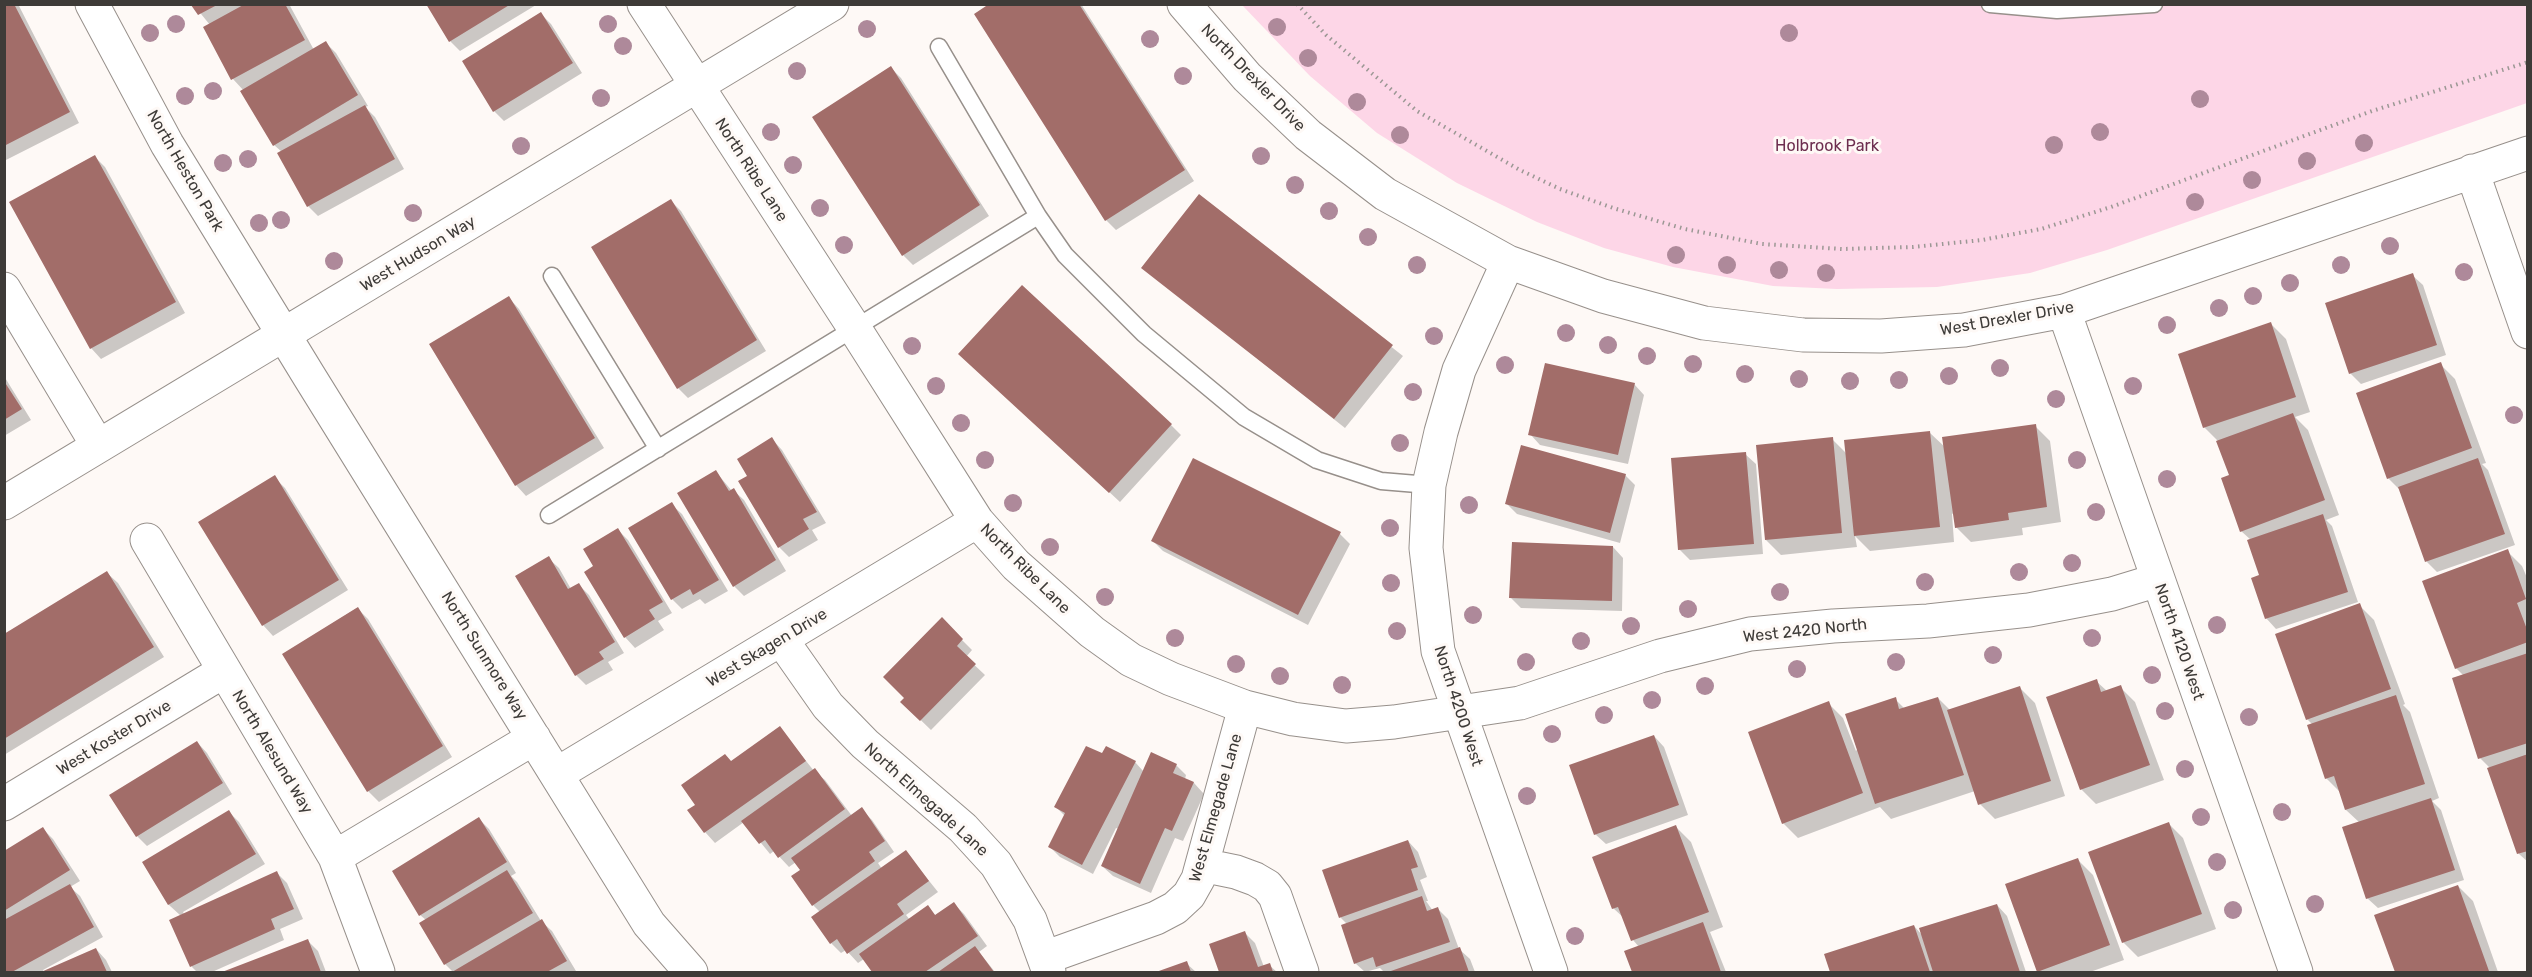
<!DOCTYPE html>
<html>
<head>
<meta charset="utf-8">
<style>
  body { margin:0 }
  #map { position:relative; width:2532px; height:977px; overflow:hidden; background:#fef9f6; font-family:Rubik,sans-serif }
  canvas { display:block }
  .frame { position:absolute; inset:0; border:6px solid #3e3b38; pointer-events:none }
</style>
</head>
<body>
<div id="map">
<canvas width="2532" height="977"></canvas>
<div class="frame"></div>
</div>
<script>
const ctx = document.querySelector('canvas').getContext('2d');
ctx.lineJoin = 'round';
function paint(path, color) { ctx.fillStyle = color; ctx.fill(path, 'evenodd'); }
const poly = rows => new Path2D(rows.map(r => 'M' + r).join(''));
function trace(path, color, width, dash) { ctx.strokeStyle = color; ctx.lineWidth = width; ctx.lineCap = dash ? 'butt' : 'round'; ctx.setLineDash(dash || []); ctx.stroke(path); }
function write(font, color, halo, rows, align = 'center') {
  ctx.font = font + ' Rubik,sans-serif'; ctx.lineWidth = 6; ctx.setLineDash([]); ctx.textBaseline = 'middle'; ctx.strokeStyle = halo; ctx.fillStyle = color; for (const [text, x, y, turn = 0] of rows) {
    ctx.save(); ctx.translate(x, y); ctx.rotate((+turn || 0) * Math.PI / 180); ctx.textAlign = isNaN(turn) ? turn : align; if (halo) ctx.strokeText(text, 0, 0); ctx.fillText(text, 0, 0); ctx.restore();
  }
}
paint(poly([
  [1242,5,2527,5,2527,103,2107,250,2030,273,1937,287,1837,289,1773,286,1673,267,1604,248,1537,222,1457,183,1377,133,1310,76]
]), '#fdd6e7');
paint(poly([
  [4,4,18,4,79,123,4,161],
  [193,4,289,4,314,50,326,43,336,53,368,106,365,107,375,117,404,169,318,216,308,206,282,152,274,145,244,91,233,79,210,25],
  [428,4,536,4,536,5,460,51,450,41],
  [992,4,1081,4,1194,181,1116,230,1106,220],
  [541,14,551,24,582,73,504,121,494,111],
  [891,68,901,78,989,216,913,265,903,255],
  [94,156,105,167,185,313,101,359,91,348,11,202],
  [1199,196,1403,356,1345,428,1143,268],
  [671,201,681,211,766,351,688,398,678,388],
  [2412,275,2423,285,2446,355,2361,384,2350,373],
  [509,298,519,309,604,448,526,496,516,485],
  [2271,324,2286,339,2310,412,2295,417,2308,430,2339,515,2326,520,2332,526,2358,602,2276,629,2266,618,2261,576,2251,540,2241,531,2231,476,2218,441,2204,427],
  [971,364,1171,425,1181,435,1120,502],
  [2440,364,2455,379,2486,463,2482,464,2488,470,2515,545,2437,572,2427,562,2401,491,2388,478],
  [4,376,31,420,4,436],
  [1634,384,1644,395,1628,464,1540,445,1530,434],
  [2035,426,2050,441,2061,522,2022,528,2023,535,1971,542,1956,527,1954,513,1952,514,1954,542,1870,551,1855,536,1857,547,1781,555,1766,540,1832,439,1847,454,1930,433,1946,448],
  [772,439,782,450,826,523,812,530,818,540,789,557,779,547,749,476],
  [1745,454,1756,464,1763,554,1690,560,1679,549],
  [716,472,732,491,733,490,744,500,786,571,744,596,734,586],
  [1625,475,1635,485,1620,543,1517,514,1507,504],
  [274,477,285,488,348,590,273,636,263,625],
  [671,504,682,514,728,591,705,604,700,599,682,609,672,599],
  [618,530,628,540,672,613,658,621,664,630,635,648,625,637,595,566],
  [1340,534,1350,544,1308,625,1163,551,1152,540],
  [1613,547,1623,558,1622,611,1521,608,1511,598],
  [2507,551,2522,566,2528,580,2528,862,2519,854,2490,768,2480,758,2463,675,2456,668],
  [548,558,559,568,571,589,579,585,589,595,624,653,608,662,613,670,586,685,576,675],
  [107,573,118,583,164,657,4,755,4,636],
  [2359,605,2374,620,2405,704,2403,705,2410,712,2439,798,2432,801,2441,810,2464,880,2378,908,2367,898,2360,823,2346,810,2341,793,2326,778,2313,725,2307,719],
  [357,608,368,619,452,757,379,802,368,791,284,654],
  [942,620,972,650,966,657,985,675,931,730,902,702,906,698],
  [2096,681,2107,691,2120,687,2135,702,2164,780,2096,804,2081,789],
  [2020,688,2035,703,2065,796,1995,819,1980,804,1975,791,1891,819,1880,807,1798,838,1783,823,1828,703,1843,718,1856,751,1895,699,1905,709,1938,698,1950,710],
  [780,728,814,771,825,780,852,816,861,809,872,820,894,852,878,863,882,869,906,852,938,892,906,915,910,920,928,907,936,916,954,904,964,914,987,946,979,952,995,972,874,972,864,959,858,963,846,950,841,953,831,943,820,912,813,905,802,870,796,862,789,867,774,851,770,854,744,822,715,843,705,832,697,805,732,762],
  [1654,736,1664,747,1688,815,1606,844,1595,834],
  [197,742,207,753,232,794,147,846,137,836],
  [1102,755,1135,762,1144,772,1176,765,1186,775,1185,779,1194,783,1204,794,1183,841,1175,838,1151,893,1113,876,1102,866,1119,829,1116,828,1093,874,1060,857,1050,847,1065,816,1056,807],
  [229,812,239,822,265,864,183,912,184,914,277,873,287,883,303,919,280,929,284,940,212,972,197,972,192,967,171,920,181,916,169,905,144,862],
  [479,819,489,829,516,873,511,876,517,882,541,921,552,931,576,971,453,972,445,964,426,920,420,915],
  [2168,823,2183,838,2216,929,2138,957,2123,942],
  [1676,827,1691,842,1723,927,1710,932,1726,972,1633,972,1626,952,1639,947,1633,940,1625,919,1613,908],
  [43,829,53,839,80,881,70,887,80,896,103,937,43,970,44,972,4,972,4,853],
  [1408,841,1418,852,1427,877,1420,880,1428,901,1426,901,1433,911,1438,909,1448,919,1459,949,1470,959,1475,972,1384,972,1380,968,1365,972,1355,963,1347,924,1341,918,1324,871],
  [2078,860,2093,875,2124,960,2090,972,2040,972,2038,971],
  [2458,886,2473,901,2498,972,2396,972,2376,916],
  [1997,905,2007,916,2026,972,1832,972,1826,955,1914,926,1923,936],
  [1245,933,1255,943,1264,967,1269,965,1277,972,1220,972,1210,945],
  [308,941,318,951,326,972,226,972],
  [96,949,106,960,112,972,45,972],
  [1186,963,1196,972,1160,972]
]), '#0003');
paint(poly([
  [4,4,14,4,70,112,4,146],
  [245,4,285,4,305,40,231,80,203,27],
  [426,4,511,4,449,42],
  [989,4,1079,4,1185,170,1105,221,974,14],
  [191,5,217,5,198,15],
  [541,12,573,63,493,112,462,61],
  [326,41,358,95,273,146,240,91],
  [891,66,980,205,902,256,812,117],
  [365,105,395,159,307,207,277,153],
  [95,155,176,302,90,349,9,202],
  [1199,194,1393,345,1334,419,1141,268],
  [671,199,757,340,677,389,591,247],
  [2413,273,2437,345,2349,374,2325,303],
  [1022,285,1172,424,1109,493,958,354],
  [509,296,595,438,515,486,429,344],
  [2271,322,2296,397,2203,428,2178,354],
  [2441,362,2472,448,2387,479,2356,393],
  [1545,363,1635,383,1618,455,1528,435],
  [4,381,22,409,4,420],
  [2293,413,2325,500,2240,532,2221,478,2229,475,2216,441],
  [2036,424,2047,507,2008,513,2009,520,1955,528,1942,437],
  [1930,431,1940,527,1854,536,1844,440],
  [772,437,817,512,803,519,809,529,778,548,738,481,747,476,737,459],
  [1833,437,1842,533,1765,540,1756,445],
  [1521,445,1626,474,1610,533,1505,504],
  [1746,452,1754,544,1678,550,1671,458],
  [1193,458,1341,532,1298,615,1151,541],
  [2478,458,2505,534,2425,562,2398,487],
  [716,470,729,491,734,488,776,560,733,587,677,493],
  [275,475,339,580,262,626,198,522],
  [672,502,719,580,693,595,690,589,671,600,628,528],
  [2323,514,2348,592,2265,619,2251,578,2259,575,2247,540],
  [618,528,663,602,649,610,655,619,624,638,584,572,593,566,583,549],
  [1512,542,1613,546,1612,601,1509,598],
  [2508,549,2526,599,2517,603,2528,632,2528,642,2455,669,2422,581],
  [549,556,568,589,579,583,615,642,599,652,604,659,575,676,515,576],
  [107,571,154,647,4,739,4,634],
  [2360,603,2391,689,2306,720,2275,634],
  [358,607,443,746,367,792,282,654],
  [942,617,963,639,957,646,976,664,920,721,900,702,904,698,883,677],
  [2528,653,2528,743,2478,759,2452,678],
  [2097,679,2101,692,2121,685,2150,765,2080,790,2046,697],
  [2020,686,2051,781,1978,805,1947,710],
  [2396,695,2425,784,2345,810,2334,776,2325,779,2307,725],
  [1896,697,1899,709,1938,697,1964,775,1875,804,1845,714],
  [1829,701,1863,793,1782,824,1748,732],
  [780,726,806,761,704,833,687,810,695,805,681,785,725,754,731,761],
  [1654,735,1679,805,1594,835,1569,765],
  [197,741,223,783,136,837,109,795],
  [1086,746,1102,753,1106,746,1136,761,1082,865,1048,847,1065,813,1054,807],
  [1151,752,1177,764,1173,773,1194,782,1172,831,1165,828,1140,884,1101,866],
  [2528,754,2528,851,2517,854,2487,768],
  [815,768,845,809,778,858,765,840,759,844,741,821],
  [2431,798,2455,870,2366,899,2342,827],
  [862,807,885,841,869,852,875,861,812,906,791,876,800,870,791,858],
  [229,810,256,854,168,905,142,862],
  [479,817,507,862,419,916,392,871],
  [2169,822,2202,914,2122,943,2088,852],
  [1676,825,1709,912,1631,941,1618,907,1612,909,1592,857],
  [43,827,70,870,4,911,4,851],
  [1408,840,1418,867,1411,869,1418,890,1339,918,1322,870],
  [906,850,929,881,897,904,904,914,847,954,837,939,830,944,811,917],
  [2078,858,2110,945,2037,972,2005,884],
  [507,870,533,913,444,965,419,923],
  [277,871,294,909,271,919,275,929,190,967,169,920],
  [70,884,94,927,12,972,4,972,4,920],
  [2458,885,2489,971,2395,972,2374,915],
  [1422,896,1427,911,1438,907,1450,942,1376,967,1373,957,1354,964,1341,925],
  [954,902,978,936,925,972,872,972,859,954,928,905,935,915],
  [1997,904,2020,972,1933,972,1919,928],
  [542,919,567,961,547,972,452,972],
  [1703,922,1721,972,1632,972,1624,951],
  [1914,925,1930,972,1830,972,1824,954],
  [1245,931,1258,967,1270,963,1273,972,1219,972,1209,944],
  [308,939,321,972,222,972],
  [975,946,994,972,938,972],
  [1460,947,1469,972,1388,972],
  [96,948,107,972,41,972],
  [1187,961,1191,972,1156,972]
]), '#a26d69');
const lane = poly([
  [1990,4,2057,10,2154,4],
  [939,47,1038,216,1065,255,1144,334,1244,417,1317,460,1381,481,1429,485],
  [552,276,658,449],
  [549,515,1038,216]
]);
const street = poly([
  [92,4,167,144,309,376,649,924,691,972],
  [644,4,855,329,977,521,1016,565,1092,632,1131,660,1171,679,1245,707,1293,719,1346,726,1394,722,1520,703,1660,656,1750,634,1833,626,1928,621,2029,610,2112,594,2158,580],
  [1184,4,1247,77,1308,135,1385,194,1508,262,1603,296,1704,323,1803,335,1881,336,1964,330,2064,311,2528,153],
  [2472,171,2528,332],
  [1508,262,1459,370,1441,432,1429,485,1426,548,1438,651,1551,972],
  [4,289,98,446],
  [2064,311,2296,972],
  [4,503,832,4],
  [147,540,335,857,378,972],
  [781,639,828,706,865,744,963,828,996,864,1030,920,1049,972],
  [557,774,977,521],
  [4,804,224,671],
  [335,857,534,738],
  [1202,865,1236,872,1255,879,1267,886,1275,896,1302,972],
  [1044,958,1156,918,1175,908,1189,895,1198,879,1245,707]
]);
trace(lane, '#97908b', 19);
trace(street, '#97908b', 35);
trace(poly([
  [1297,4,1326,35,1417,111,1520,170,1560,189,1613,208,1685,229,1762,244,1842,249,1913,247,1982,240,2041,229,2111,207,2372,111,2528,62]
]), '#9b9794', 4, [1.5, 4.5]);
trace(lane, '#fff', 16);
trace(street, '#fff', 33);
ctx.fillStyle = '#ae899a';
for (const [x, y] of [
  [176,24],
  [608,24],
  [1277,27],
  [867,29],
  [150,33],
  [1789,33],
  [1150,39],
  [623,46],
  [1308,58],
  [797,71],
  [1183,76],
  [213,91],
  [185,96],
  [601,98],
  [2200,99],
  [1357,102],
  [771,132],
  [2100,132],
  [1400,135],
  [2364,143],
  [2054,145],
  [521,146],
  [1261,156],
  [248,159],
  [2307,161],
  [223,163],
  [793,165],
  [2252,180],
  [1295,185],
  [2195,202],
  [820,208],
  [1329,211],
  [413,213],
  [281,220],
  [259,223],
  [1368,237],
  [844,245],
  [2390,246],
  [1676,255],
  [334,261],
  [1417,265],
  [1727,265],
  [2341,265],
  [1779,270],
  [2464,272],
  [1826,273],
  [2290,283],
  [2253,296],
  [2219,308],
  [2167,325],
  [1566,333],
  [1434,336],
  [1608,345],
  [912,346],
  [1647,356],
  [1693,364],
  [1505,365],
  [2000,368],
  [1745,374],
  [1949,376],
  [1799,379],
  [1899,380],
  [1850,381],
  [936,386],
  [2133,386],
  [1413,392],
  [2056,399],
  [2514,415],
  [961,423],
  [1400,443],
  [985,460],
  [2077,460],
  [2167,479],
  [1013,503],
  [1469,505],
  [2096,512],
  [1390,528],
  [1050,547],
  [2072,563],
  [2019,572],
  [1925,582],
  [1391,583],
  [1780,592],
  [1105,597],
  [1688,609],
  [1473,615],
  [2217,625],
  [1631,626],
  [1397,631],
  [1175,638],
  [2092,638],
  [1581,641],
  [1993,655],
  [1526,662],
  [1896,662],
  [1236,664],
  [1797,669],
  [2152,675],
  [1280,676],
  [1342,685],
  [1705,686],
  [1652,700],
  [2165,711],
  [1604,715],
  [2249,717],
  [1552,734],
  [2185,769],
  [1527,796],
  [2282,812],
  [2201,817],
  [2217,862],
  [2315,904],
  [2233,910],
  [1575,936]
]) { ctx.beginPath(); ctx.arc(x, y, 9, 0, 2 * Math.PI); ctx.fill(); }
write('16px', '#3e3b38', '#fef9f6', [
  ["North Drexler Drive",1253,78,46],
  ["North Ribe Lane",751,170,57],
  ["North Heston Park",185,171,60],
  ["West Hudson Way",418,254,-31],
  ["West Drexler Drive",2007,319,-10],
  ["North Ribe Lane",1025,569,45],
  ["West 2420 North",1805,631,-6],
  ["North 4120 West",2179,642,71],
  ["West Skagen Drive",767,648,-31],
  ["North Sunmore Way",484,656,58],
  ["North 4200 West",1458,706,72],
  ["West Koster Drive",114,738,-31],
  ["North Alesund Way",272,752,59],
  ["North Elmegade Lane",926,800,42],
  ["West Elmegade Lane",1216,808,-74]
]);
write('16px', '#6d2e4f', '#fef9f6', [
  ["Holbrook Park",1827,146]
]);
</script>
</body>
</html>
